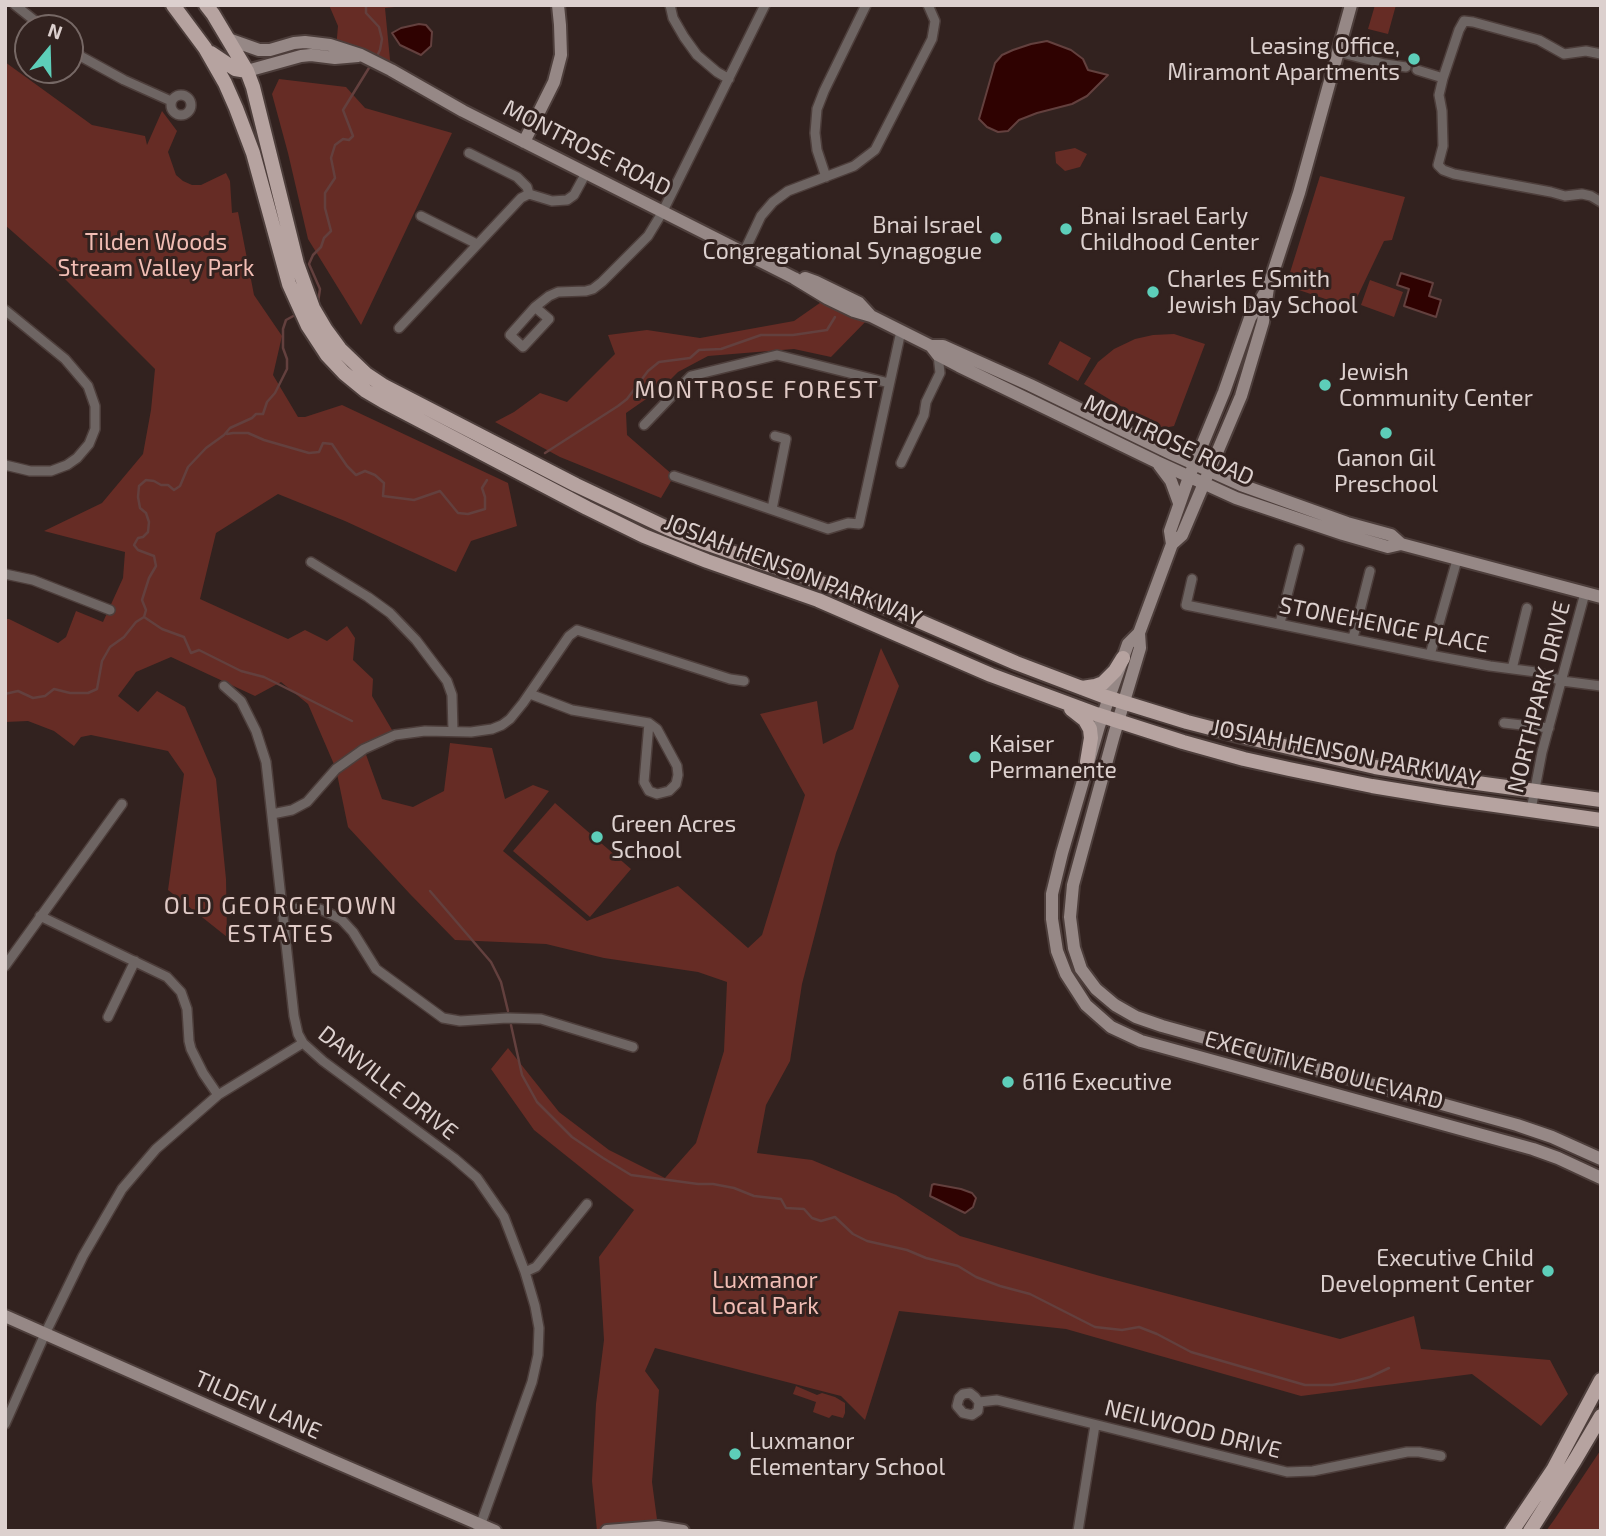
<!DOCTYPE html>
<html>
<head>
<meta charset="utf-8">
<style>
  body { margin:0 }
  #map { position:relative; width:1606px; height:1536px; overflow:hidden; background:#32221f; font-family:"Exo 2",sans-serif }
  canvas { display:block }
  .frame { position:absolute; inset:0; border:7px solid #dcd0ce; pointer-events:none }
  .north { position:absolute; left:14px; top:14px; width:70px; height:70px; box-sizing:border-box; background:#32221f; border:2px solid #766865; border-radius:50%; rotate:19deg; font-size:19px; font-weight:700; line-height:28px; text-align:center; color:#dcd0ce }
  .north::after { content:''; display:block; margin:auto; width:24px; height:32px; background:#5dceb9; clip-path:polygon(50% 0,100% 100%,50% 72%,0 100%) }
</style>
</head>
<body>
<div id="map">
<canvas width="1606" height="1536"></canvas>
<div class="frame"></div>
<div class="north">N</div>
</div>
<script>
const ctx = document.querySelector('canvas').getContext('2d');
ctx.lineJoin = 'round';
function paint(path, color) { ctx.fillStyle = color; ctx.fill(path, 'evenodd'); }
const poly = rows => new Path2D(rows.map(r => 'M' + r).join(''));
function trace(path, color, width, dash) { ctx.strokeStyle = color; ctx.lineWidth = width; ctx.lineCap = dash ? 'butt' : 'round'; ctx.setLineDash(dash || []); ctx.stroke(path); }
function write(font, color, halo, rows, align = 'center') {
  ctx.font = font + ' "Exo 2",sans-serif'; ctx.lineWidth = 6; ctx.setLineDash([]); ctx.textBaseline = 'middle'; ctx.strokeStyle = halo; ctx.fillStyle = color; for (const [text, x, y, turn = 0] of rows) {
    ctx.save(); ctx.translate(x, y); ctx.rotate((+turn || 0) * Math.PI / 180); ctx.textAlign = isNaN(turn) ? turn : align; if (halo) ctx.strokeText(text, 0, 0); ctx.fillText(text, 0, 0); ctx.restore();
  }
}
paint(poly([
  [329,5,415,5,385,8,391,70,336,49,338,26],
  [1375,5,1396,5,1388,34,1368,29],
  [5,62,92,125,145,136,147,145,162,111,177,131,168,152,176,175,183,181,192,185,201,185,226,173,230,181,232,213,238,212,254,295,282,336,273,375,298,417,305,417,342,405,508,483,517,526,471,541,456,572,345,521,278,494,216,533,200,599,288,639,305,630,327,641,347,626,355,638,353,660,373,679,372,696,395,735,364,749,382,799,413,807,444,791,450,743,492,748,505,799,533,785,549,791,503,851,587,921,678,886,748,948,762,935,805,795,760,714,817,701,823,744,853,729,881,648,899,686,836,853,802,984,790,1061,766,1105,757,1153,812,1160,896,1195,960,1236,1100,1276,1340,1339,1414,1316,1421,1349,1550,1360,1568,1394,1541,1426,1472,1374,1301,1396,1066,1329,899,1311,865,1420,841,1396,655,1348,645,1371,659,1390,652,1482,658,1527,597,1531,592,1481,596,1404,604,1340,599,1257,634,1210,534,1130,491,1069,508,1048,559,1112,609,1150,665,1178,696,1143,724,1051,727,982,698,972,604,958,546,944,455,940,410,894,348,827,336,769,308,704,281,682,255,696,171,657,136,672,118,696,138,712,157,691,185,707,216,779,226,879,227,937,168,890,184,774,168,751,91,735,81,737,74,746,54,731,28,721,5,722,5,619,9,619,58,643,66,637,76,611,103,622,123,578,125,552,44,531,102,503,143,454,151,410,155,369,57,271,5,225],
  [279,79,346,87,365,108,452,133,361,325,308,239,288,153,272,94],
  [1075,148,1087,154,1080,167,1065,171,1056,163,1055,152],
  [1320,176,1405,197,1392,240,1384,241,1352,308,1293,288,1288,279],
  [1370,280,1403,292,1394,317,1361,305],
  [827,298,871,316,831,357,794,349,708,356,678,372,662,388,626,413,627,435,674,476,661,498,560,457,495,422,514,412,540,393,567,402,615,354,608,335,647,330,700,338,794,321],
  [1174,334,1205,344,1174,426,1159,429,1084,384,1098,362,1114,349,1135,339,1153,335],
  [1060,341,1091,358,1078,381,1048,364],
  [555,803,631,869,590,917,513,851],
  [796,1386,817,1395,822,1393,835,1397,845,1403,845,1413,843,1418,832,1415,829,1418,813,1412,816,1402,793,1394],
  [1600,1451,1601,1531,1546,1531,1554,1520]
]), '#662c25');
const water = poly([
  [419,24,426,25,432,32,431,46,421,55,400,45,392,33,401,28,419,24],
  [1047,41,1071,50,1083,59,1088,70,1108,75,1087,96,1072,104,1037,113,1019,120,1008,131,998,132,987,127,979,119,995,63,1002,55,1013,50,1031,44,1047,41],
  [1401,273,1433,283,1429,296,1441,300,1436,317,1404,306,1409,289,1397,285,1401,273],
  [934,1184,961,1189,972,1193,976,1198,973,1207,965,1213,930,1196,932,1185,934,1184]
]);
paint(water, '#2f0201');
trace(water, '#63403e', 2);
trace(poly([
  [366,5,366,13,379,27,382,39,380,50,376,58],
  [318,302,320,289,309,264,313,255,321,247,324,238,331,231,325,208,325,193,335,178,331,158,335,145,343,139,349,140,353,136,343,110,372,63],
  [227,434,233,433,248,433,264,440,309,453,319,452,323,443,332,444,347,466,356,475,365,471,375,475,384,483,383,496,414,500,440,491,458,513,468,514,485,509,485,497,482,488,487,480],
  [545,453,618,406,627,399,648,371,659,362,690,358,699,350,721,349,761,335,793,335,827,330,835,317],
  [144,617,162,629,184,637,191,653,199,650,241,671,264,677,352,721],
  [5,694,18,691,33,698,45,696,54,689,70,693,88,693,97,689,102,661,110,647,124,637,136,622,144,617,146,610,142,600,149,578,156,566,154,556,138,550,134,545,138,538,143,537,148,532,149,522,146,513,140,508,138,497,139,486,146,480,154,481,161,485,168,485,174,490,180,486,188,467,206,448,224,435,230,428,252,418,256,414,263,414,267,402,275,393,287,369,287,359,283,348,283,329,286,320,297,314],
  [430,891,491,962,501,982,508,1011],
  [511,1025,522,1075,537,1102,572,1137,603,1158,631,1175,698,1184,713,1184,734,1188,754,1196,781,1199,786,1208,804,1209,812,1218,821,1221,835,1217,853,1234,867,1241,907,1250,926,1258,958,1266,976,1277,1000,1286,1030,1294,1095,1327,1122,1330,1139,1327,1157,1334,1191,1352,1305,1385,1332,1385,1355,1381,1370,1377,1389,1368]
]), '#63403e', 2.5);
const street = poly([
  [15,5,44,28],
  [670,5,673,18,684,37,697,55,717,72,729,79],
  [70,48,82,57,124,80,171,101],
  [1338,52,1385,64,1406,67],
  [1601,54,1586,51,1564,54,1539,40,1473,22,1464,21,1459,30,1443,78,1439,95,1442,111,1443,146,1438,165,1443,170,1454,174,1551,192,1565,196,1582,194,1591,196,1601,202],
  [1417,70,1443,78],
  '171 105a10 10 0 1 1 20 0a10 10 0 1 1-20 0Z',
  [469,153,517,177,527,187,529,194],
  [826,177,817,150,815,133,817,109,824,91,866,5],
  [421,216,477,244],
  [744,252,761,216,773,202,788,191,854,166,875,150,932,39,935,21,928,5],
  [535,307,549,319,523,347,510,335,535,307,549,296,558,292,586,291,593,289,602,282,648,236,662,213,765,5],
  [5,310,65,359,88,386,95,406,95,429,89,444,77,458,67,465,51,471,30,471,5,465],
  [399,328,521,198,529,194,552,201,567,200,574,195,586,173],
  [644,425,691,376,777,355,889,383],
  [901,463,924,415,926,402,940,373,938,355],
  [674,476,828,529,848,523,859,524,901,331],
  [772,509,786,439,775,436],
  [311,562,368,597,390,613,416,640,447,681,452,695,453,731],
  [5,574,33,580,110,610],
  [1192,579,1186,605,1430,655,1490,666,1536,672,1562,681,1601,686],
  [1280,623,1299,549],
  [1353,638,1370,571],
  [1430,655,1457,560],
  [1512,669,1527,608],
  [224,686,241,701,256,731,266,762,294,1016,298,1034,303,1043,323,1061,454,1158,477,1178,504,1217,525,1272,535,1306,539,1328,538,1355,532,1382,480,1526,477,1531],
  [530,694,572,710,649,723,657,729,677,766,678,775,676,784,669,791,657,794,649,791,644,782,649,723],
  [1504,723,1549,728],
  [1531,810,1542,752,1585,593],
  [272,814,292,810,307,802,336,769,364,749,395,735,425,731,471,732,492,729,502,725,510,719,523,703,569,636,577,630,730,679,744,681],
  [282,908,320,909,341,919,353,932,376,969,443,1018,460,1021,507,1018,541,1019,633,1047],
  [40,916,167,977,181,992,187,1009,189,1041,191,1049,203,1073,218,1095],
  [5,966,122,804],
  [108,1017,135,961],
  [525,1272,536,1267,587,1204],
  [979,1402,978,1411,972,1415,963,1413,957,1406,959,1398,963,1394,970,1393,975,1397,979,1402,997,1400,1287,1472,1313,1471,1407,1452,1419,1452,1441,1456],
  [5,1424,45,1334,83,1256,122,1189,156,1149,218,1095,303,1043],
  [1078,1531,1095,1425]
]);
const secondary = poly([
  [1351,5,1299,193,1268,288,1263,322,1241,396,1182,535,1172,544,1139,633,1140,648,1114,735,1073,885,1070,917,1074,948,1081,969,1096,989,1115,1005,1136,1017,1162,1026,1517,1125,1552,1137,1601,1159],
  [228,39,259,50,270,50,294,43,305,42,330,45,361,55,391,70,463,111,794,278,827,298,854,311,871,316,931,346,943,346,1030,385,1172,454,1241,485,1347,523,1391,535,1401,544,1601,597],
  [247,71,301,56,311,55,335,58,358,56],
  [524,142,554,82,561,55,560,25,558,5],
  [805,278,816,282,859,303,870,315],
  [931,346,938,355,959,366,1157,462,1236,498,1343,534,1388,547,1401,544],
  [1159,465,1171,481,1179,503],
  [1172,544,1170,531,1189,477,1224,392,1250,318,1264,294],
  [1139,633,1128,644,1099,726,1062,853,1052,894,1052,919,1057,951,1066,974,1086,1005,1111,1027,1141,1041,1533,1149,1558,1158,1601,1178],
  [5,1316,326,1458,495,1531],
  [607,1531,658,1527,683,1531]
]);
const primary = poly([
  [173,5,205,48,225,83,236,108,253,153,289,284,308,326,327,355,344,373,366,391,383,401,587,508,644,536,707,561,818,600,991,675,1096,714,1183,742,1244,759,1289,769,1372,786,1445,798,1601,820],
  [206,5,213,14,247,71,253,87,297,264,313,308,326,330,340,349,366,374,384,386,576,485,667,528,705,543,836,588,898,612,1016,663,1103,696,1187,722,1249,738,1375,767,1448,779,1601,800],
  [211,53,235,69,247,71],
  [1082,688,1095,686,1103,683,1115,671,1123,658],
  [1071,709,1085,720,1090,729,1091,738,1087,762],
  [1512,1531,1553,1470,1601,1380],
  [1530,1531,1575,1460,1601,1416]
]);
trace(street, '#4d3e3b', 12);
trace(secondary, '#4d3e3b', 16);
trace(primary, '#4d3e3b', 18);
trace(street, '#6e6563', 9);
trace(secondary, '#968886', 12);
trace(primary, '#b6a3a0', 14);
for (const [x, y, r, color] of [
  [1414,59,7,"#5dceb9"],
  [1066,229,7,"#5dceb9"],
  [996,238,7,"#5dceb9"],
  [1153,292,7,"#5dceb9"],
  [1325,385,7,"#5dceb9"],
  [1386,433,7,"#5dceb9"],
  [975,757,7,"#5dceb9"],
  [597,837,7,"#5dceb9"],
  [1008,1082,7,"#5dceb9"],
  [1548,1271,7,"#5dceb9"],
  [735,1454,7,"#5dceb9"]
]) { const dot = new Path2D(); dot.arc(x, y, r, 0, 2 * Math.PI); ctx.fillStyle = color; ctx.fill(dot); trace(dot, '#32221f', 2.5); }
write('23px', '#dcd0ce', '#32221f', [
  ["Leasing Office,",1400,46,"right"],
  ["Miramont Apartments",1400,72,"right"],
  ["Bnai Israel Early",1080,216],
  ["Childhood Center",1080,242],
  ["Bnai Israel",982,225,"right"],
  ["Congregational Synagogue",982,251,"right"],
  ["Charles E Smith",1167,279],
  ["Jewish Day School",1167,305],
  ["Jewish",1339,372],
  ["Community Center",1339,398],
  ["Ganon Gil",1386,458,"center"],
  ["Preschool",1386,484,"center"],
  ["Kaiser",989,744],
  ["Permanente",989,770],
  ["Green Acres",611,824],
  ["School",611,850],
  ["6116 Executive",1022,1082],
  ["Executive Child",1534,1258,"right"],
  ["Development Center",1534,1284,"right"],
  ["Luxmanor",749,1441],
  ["Elementary School",749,1467]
], 'left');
write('23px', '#dcd0ce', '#32221f', [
  ["MONTROSE ROAD",587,148,27],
  ["MONTROSE ROAD",1169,440,25],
  ["JOSIAH HENSON PARKWAY",793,570,21],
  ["STONEHENGE PLACE",1384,625,11],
  ["NORTHPARK DRIVE",1539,697,-76],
  ["JOSIAH HENSON PARKWAY",1346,753,11],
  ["EXECUTIVE BOULEVARD",1324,1070,15],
  ["DANVILLE DRIVE",388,1083,38],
  ["TILDEN LANE",258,1405,24],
  ["NEILWOOD DRIVE",1193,1429,14]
]);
write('23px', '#f1bdb4', '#32221f', [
  ["Tilden Woods",156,242],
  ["Stream Valley Park",156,268],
  ["Luxmanor",765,1280],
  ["Local Park",765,1306]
]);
ctx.letterSpacing = '2px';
write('24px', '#e0cac6', '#32221f', [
  ["MONTROSE FOREST",757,390],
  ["OLD GEORGETOWN",281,906],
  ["ESTATES",281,934]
]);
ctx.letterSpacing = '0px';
</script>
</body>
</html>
